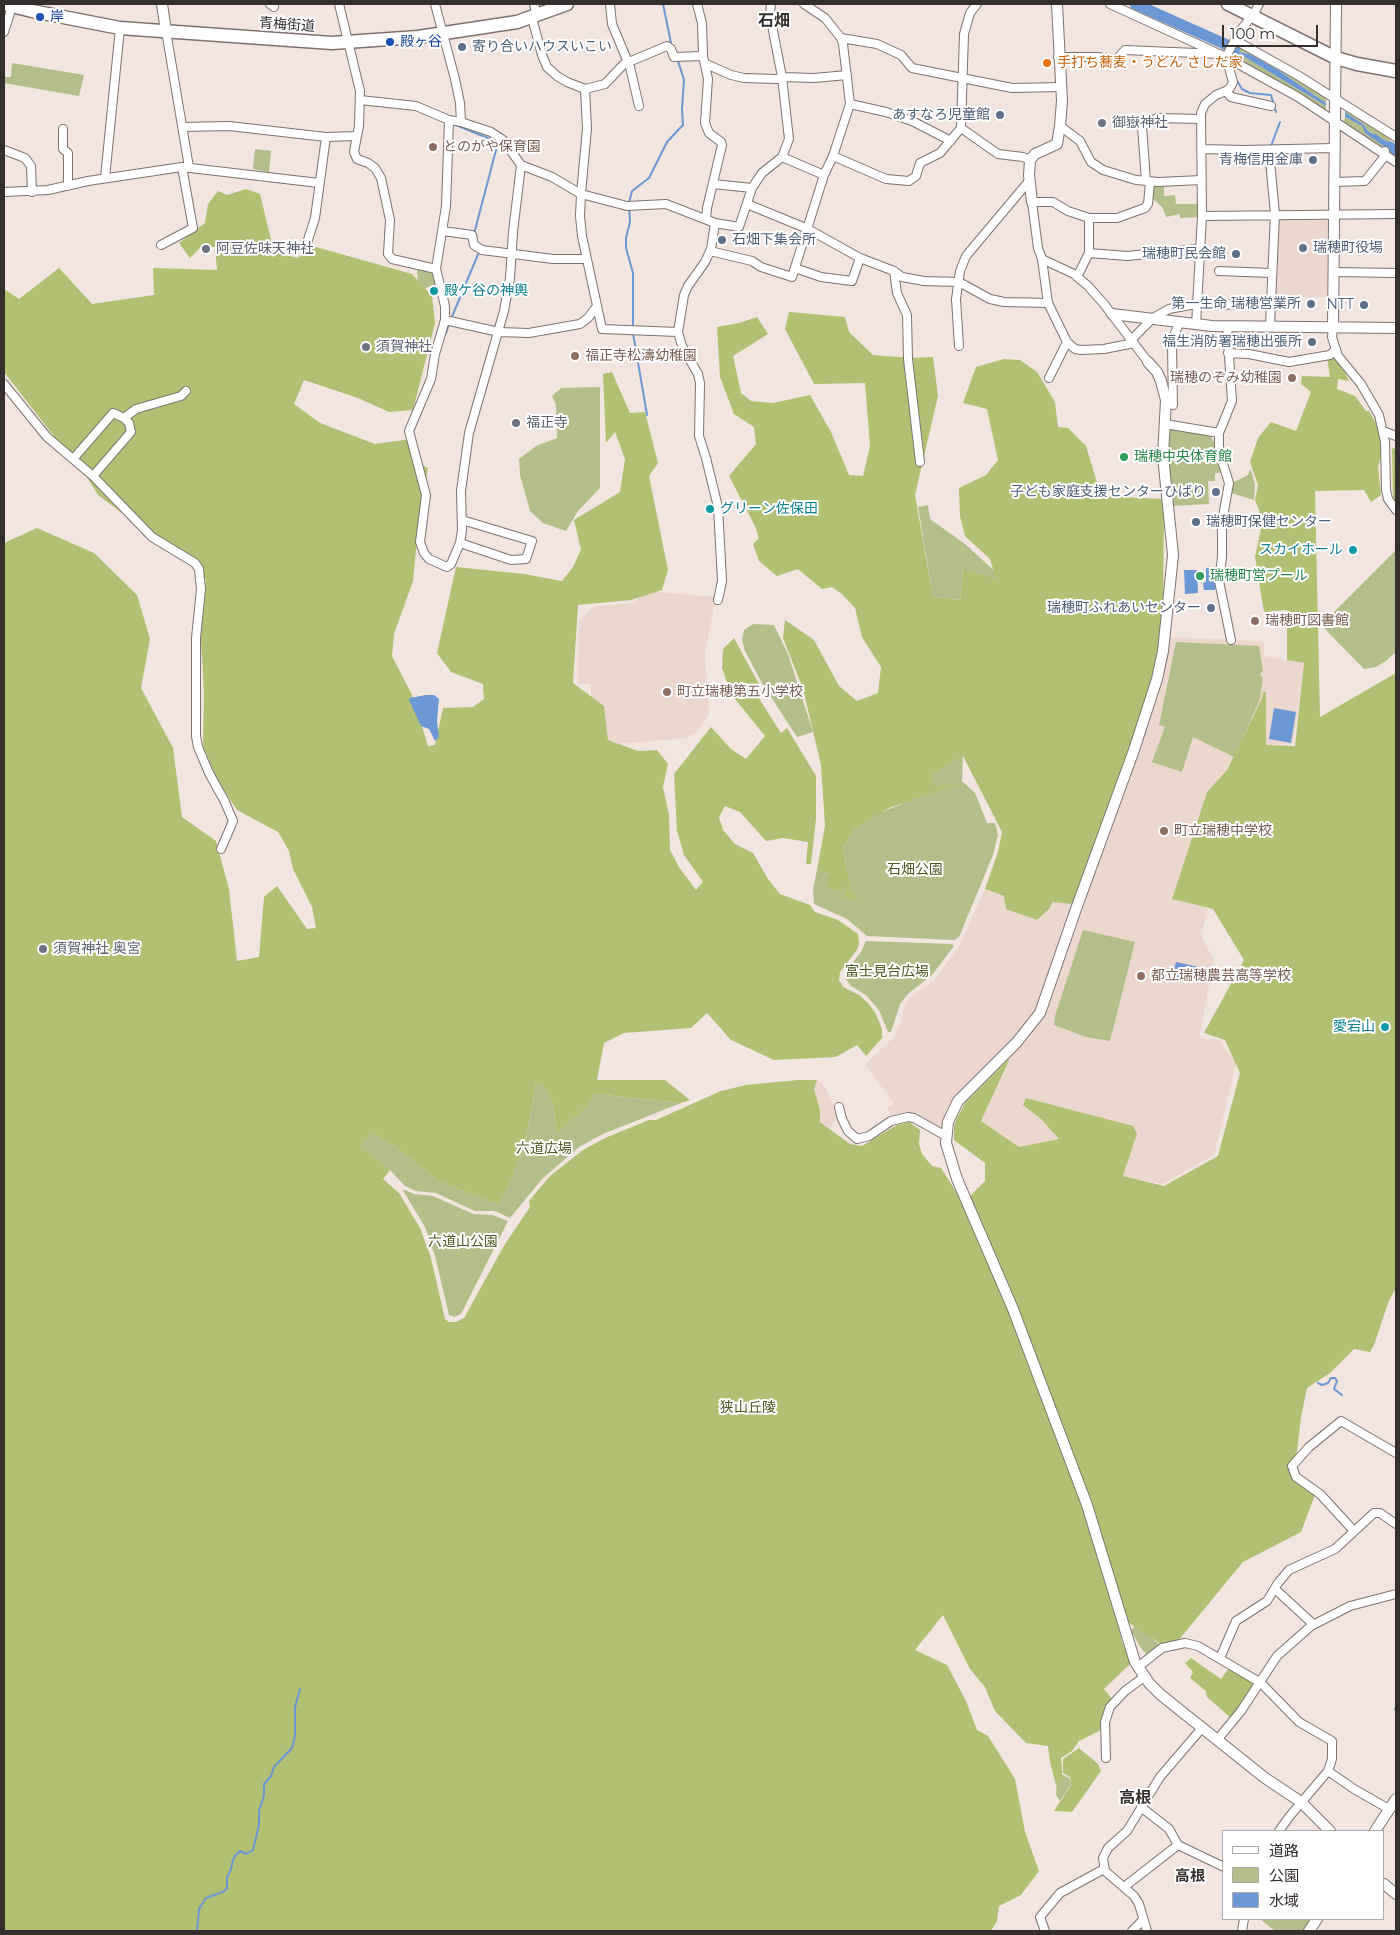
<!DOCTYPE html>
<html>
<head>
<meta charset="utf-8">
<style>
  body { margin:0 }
  #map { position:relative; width:1400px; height:1935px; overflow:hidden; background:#f2e4df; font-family:Montserrat,"Noto Sans JP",sans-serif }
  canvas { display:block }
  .frame { position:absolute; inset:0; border:5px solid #342f2d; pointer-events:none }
  .legend { position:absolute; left:1222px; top:1830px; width:162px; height:90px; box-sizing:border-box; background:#fff; border:1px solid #aeacab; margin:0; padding:6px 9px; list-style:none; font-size:15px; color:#342f2d }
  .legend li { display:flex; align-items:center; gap:10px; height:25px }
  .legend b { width:25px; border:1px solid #aeacab }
  .scale { position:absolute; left:1222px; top:25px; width:96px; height:22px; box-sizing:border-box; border:2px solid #342f2d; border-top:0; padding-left:6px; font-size:15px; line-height:18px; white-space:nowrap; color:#342f2d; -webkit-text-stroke:4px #fff; paint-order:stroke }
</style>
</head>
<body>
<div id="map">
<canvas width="1400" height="1935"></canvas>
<div class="frame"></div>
<ul class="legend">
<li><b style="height:6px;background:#fff"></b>道路</li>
<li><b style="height:14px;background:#b3be8a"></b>公園</li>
<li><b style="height:14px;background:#6b98d5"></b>水域</li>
</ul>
<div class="scale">100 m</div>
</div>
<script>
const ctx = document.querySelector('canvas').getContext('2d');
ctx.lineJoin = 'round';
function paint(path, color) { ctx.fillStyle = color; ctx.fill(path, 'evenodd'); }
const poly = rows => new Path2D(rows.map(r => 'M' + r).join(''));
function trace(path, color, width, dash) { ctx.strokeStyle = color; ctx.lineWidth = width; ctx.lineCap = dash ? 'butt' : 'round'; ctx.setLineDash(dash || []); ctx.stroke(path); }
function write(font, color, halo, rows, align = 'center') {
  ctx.font = font + ' Montserrat,"Noto Sans JP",sans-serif'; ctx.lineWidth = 4; ctx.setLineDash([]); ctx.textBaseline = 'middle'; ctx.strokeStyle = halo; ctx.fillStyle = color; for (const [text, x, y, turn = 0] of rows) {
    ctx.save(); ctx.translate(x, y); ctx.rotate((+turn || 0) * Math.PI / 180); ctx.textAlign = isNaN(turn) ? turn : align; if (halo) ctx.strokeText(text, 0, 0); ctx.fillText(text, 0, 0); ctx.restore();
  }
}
paint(poly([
  [1281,217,1328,217,1327,297,1276,297,1278,220],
  [644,591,718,597,714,607,705,654,709,714,695,733,687,738,620,744,608,740,604,706,591,700,591,684,578,684,579,620,595,606,634,603],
  [1167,637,1264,641,1264,656,1304,663,1293,744,1266,745,1266,692,1264,692,1263,698,1227,770,1207,792,1172,898,1208,909,1201,936,1214,960,1199,1038,1220,1040,1229,1055,1238,1057,1214,1155,1163,1184,1123,1176,1137,1134,1024,1106,1041,1119,1059,1139,1019,1147,981,1121,1010,1058,1033,1034,1024,1030,947,1113,942,1130,912,1115,893,1118,887,1108,894,1104,865,1064,894,1037,899,1028,904,1008,911,997,936,978,960,945,985,889,1004,896,1073,904,1037,1008,1029,1025,1036,1029,1043,1018,1084,906],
  [817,1080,823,1084,834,1106,837,1117,830,1129,820,1122,820,1110,814,1089]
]), '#ecd7cf');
paint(poly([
  [1241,47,1326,96,1326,103,1275,68,1249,54,1238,52],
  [1239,56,1243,56,1326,106,1326,110,1238,59],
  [12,63,84,75,79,96,4,83,4,77,11,77],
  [1346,108,1391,139,1389,142,1382,139,1376,134,1373,134,1368,131,1363,124,1345,112],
  [1345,117,1362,126,1366,133,1385,147,1383,149,1344,122],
  [255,149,271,151,269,172,253,169],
  [1153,184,1164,184,1164,196,1175,195,1176,204,1200,204,1200,217,1180,218,1180,214,1166,217,1163,208,1151,197],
  [417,268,433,272,436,285,422,289,418,284],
  [600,387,600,488,578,511,566,531,543,523,530,511,520,475,519,459,536,446,557,438,556,405,552,396,561,388],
  [1167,428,1210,435,1215,444,1214,453,1221,473,1215,473,1215,481,1208,481,1209,504,1170,506,1165,456],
  [1250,470,1251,470,1255,485,1254,500,1231,493,1232,483,1248,475],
  [928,505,930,519,965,544,999,575,996,580,963,569,960,600,933,597,918,507],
  [1396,550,1396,652,1386,661,1376,667,1364,669,1321,625],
  [753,624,774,625,788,654,813,732,797,737,762,683,745,651,742,640,744,630],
  [1176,642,1259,646,1263,672,1261,672,1260,676,1263,677,1260,699,1234,757,1193,737,1182,772,1152,762,1165,727,1159,725],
  [963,756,962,781,975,793,987,823,995,823,998,835,993,855,959,937,954,940,867,936,847,919,814,904,813,889,817,870,830,874,847,873,843,848,855,828,874,815,902,804,932,780,931,774],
  [1083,930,1135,942,1110,1041,1086,1037,1054,1025,1055,1016],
  [866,941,952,944,954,946,932,975,909,993,900,1004,891,1032,888,1032,879,1010,866,995,851,986,845,978,850,966,861,952],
  [536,1083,544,1085,553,1104,556,1131,582,1112,595,1094,681,1103,603,1134,579,1147,542,1179,510,1218,495,1211,475,1211,436,1193,416,1191,405,1186,390,1170,359,1145,374,1134,393,1145,440,1182,499,1205,512,1179,527,1134],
  [402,1189,414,1194,433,1196,473,1214,492,1215,508,1221,462,1312,459,1315,454,1317,449,1315,435,1256,425,1227],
  [1136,1625,1161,1646,1148,1656,1141,1648,1131,1631],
  [1059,1773,1069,1778,1071,1784,1060,1801,1056,1795,1057,1776],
  [1260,1919,1311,1919,1303,1931,1275,1931]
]), '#b3be8a');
paint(poly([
  [246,189,260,194,274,252,297,258,316,247,412,274,432,296,435,323,413,410,389,412,358,398,304,380,294,404,320,423,375,444,411,439,416,462,428,468,418,531,413,581,394,634,392,656,413,697,428,746,435,745,443,708,473,707,484,699,483,684,451,672,437,653,456,567,524,574,562,581,573,567,581,550,574,520,620,492,625,459,615,432,606,443,603,374,612,372,630,413,645,412,658,463,649,476,668,570,662,590,631,600,578,605,573,683,604,706,608,740,638,751,657,750,668,764,663,787,669,815,670,850,679,867,696,890,703,882,684,855,677,831,674,774,711,727,731,749,746,759,765,736,731,694,722,668,723,649,734,638,759,684,753,689,781,733,787,728,816,776,816,819,811,864,806,864,808,842,783,838,766,841,740,812,725,806,719,817,723,830,735,844,753,853,768,879,780,894,810,905,815,912,838,920,858,934,859,944,857,950,840,972,839,980,843,987,859,995,868,1003,876,1014,882,1029,882,1038,866,1056,857,1045,836,1057,774,1060,731,1040,707,1013,691,1028,624,1033,604,1043,597,1080,665,1080,690,1100,681,1103,595,1094,582,1112,558,1131,556,1131,553,1104,544,1086,536,1083,527,1134,512,1179,499,1205,440,1182,393,1145,374,1134,360,1145,390,1170,383,1179,399,1193,420,1228,431,1258,445,1319,449,1322,456,1322,464,1318,505,1244,530,1207,529,1201,550,1176,583,1150,605,1138,649,1120,656,1120,721,1091,746,1085,798,1080,817,1080,814,1089,820,1110,820,1122,850,1144,862,1146,897,1125,909,1122,920,1130,919,1144,922,1154,932,1166,941,1168,960,1198,971,1195,985,1181,985,1163,954,1140,954,1126,957,1118,965,1103,1010,1058,981,1121,1019,1147,1059,1139,1041,1119,1023,1105,1026,1098,1133,1126,1137,1134,1123,1176,1164,1186,1218,1156,1240,1073,1225,1040,1204,1033,1244,960,1213,909,1172,899,1207,792,1227,770,1262,698,1263,692,1266,692,1266,745,1295,746,1304,663,1287,660,1287,610,1264,612,1255,557,1263,520,1255,500,1258,485,1250,462,1258,438,1271,422,1296,431,1311,392,1301,384,1302,376,1330,377,1327,357,1339,360,1349,381,1338,379,1337,389,1355,396,1366,411,1369,411,1385,439,1378,467,1381,495,1371,502,1364,490,1315,491,1320,717,1396,673,1396,1288,1388,1303,1374,1345,1370,1352,1354,1349,1330,1373,1307,1388,1301,1417,1297,1451,1290,1473,1315,1495,1301,1532,1243,1562,1177,1642,1162,1645,1129,1623,1126,1613,1115,1613,1122,1642,1131,1663,1104,1689,1114,1701,1105,1728,1079,1741,1072,1751,1061,1758,1063,1780,1056,1785,1050,1762,1048,1746,1026,1743,995,1711,985,1687,970,1669,943,1615,915,1650,947,1665,966,1701,977,1730,988,1736,1015,1779,1025,1832,1039,1871,1021,1895,999,1906,997,1921,991,1931,4,1931,4,543,37,528,94,553,137,595,150,639,141,688,173,748,182,817,216,841,229,889,237,961,259,957,264,897,277,886,307,929,316,928,312,907,293,869,289,851,278,832,237,810,217,779,203,745,204,693,201,638,206,579,177,554,98,495,79,464,60,444,4,372,4,289,19,299,59,268,92,304,154,295,153,268,217,270,215,247,201,247,190,258,179,243,205,223,208,204,218,191,227,195],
  [789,312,845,317,849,332,873,355,910,358,933,357,938,396,915,495,933,597,960,600,963,569,996,579,990,559,965,536,960,516,959,488,986,475,998,460,987,409,963,403,976,367,1004,359,1020,360,1037,372,1055,402,1058,427,1068,428,1086,446,1101,496,1164,499,1163,613,1158,650,1148,698,1073,904,1052,902,1050,908,1037,920,1006,909,1004,896,985,889,998,852,1002,832,963,756,932,774,933,778,932,780,935,787,961,783,889,808,855,828,843,848,847,873,854,895,858,895,857,900,844,897,846,887,843,886,842,892,827,888,830,874,817,870,825,826,821,765,803,689,783,638,785,620,814,640,839,686,857,701,878,693,881,667,862,637,855,608,842,594,832,587,822,589,798,569,777,576,759,561,753,544,759,538,755,526,729,476,756,444,754,427,734,414,720,377,717,327,739,323,757,317,768,334,733,356,741,393,751,401,773,403,810,395,831,432,849,475,863,476,870,446,865,383,814,384,785,329],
  [1392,448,1396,449,1396,502,1393,499],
  [1191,1658,1221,1679,1229,1668,1257,1684,1231,1718,1207,1697,1206,1691,1190,1678,1193,1672,1185,1663],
  [1079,1748,1098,1764,1101,1771,1072,1812,1054,1811,1071,1785,1070,1777,1063,1773,1063,1759]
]), '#b1c072');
paint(poly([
  [1237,44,1241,47,1239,52,1249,54,1275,68,1326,103,1326,106,1243,56,1239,56,1238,59,1230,56],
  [1345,112,1363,124,1368,131,1373,134,1376,134,1382,139,1389,142,1385,147,1365,133,1362,126,1345,117],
  [1206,568,1211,568,1211,572,1215,572,1215,590,1204,590,1203,583,1206,582],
  [1184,570,1197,570,1198,593,1185,594],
  [426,695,434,695,439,699,437,721,439,737,435,741,429,729,421,726,409,700,410,698],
  [1274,708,1296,712,1291,743,1269,739],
  [1176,962,1199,967,1196,982,1172,976]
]), '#6b98d5');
trace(poly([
  [663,4,671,43],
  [1236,79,1242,89,1250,93,1271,95,1276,112],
  [456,125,495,141,496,150,474,234],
  [1271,146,1280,122],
  [629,203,632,191,649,178,667,142,683,125,682,109,684,80,678,61],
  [629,207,630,222,626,238,626,248,633,273,633,328],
  [451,319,479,252],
  [446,333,449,324],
  [633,333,647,415],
  [1318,1383,1322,1385,1328,1383,1331,1378,1335,1378,1337,1381,1334,1389,1342,1395],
  [1396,1707,1395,1709,1396,1711],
  [197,1931,199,1909,206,1898,223,1892,227,1888,227,1877,230,1872,234,1857,240,1851,246,1854,253,1850,259,1825,259,1810,264,1796,264,1784,271,1776,274,1767,292,1748,295,1736,295,1707,300,1689]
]), '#6b98d5', 2);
trace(poly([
  [1135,4,1227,45],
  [1390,147,1396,151]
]), '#6b98d5', 11);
const minor = poly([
  [270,4,274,7],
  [435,4,455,79,460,103,461,122],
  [534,4,537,16],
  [610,4,612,24,630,67,639,106],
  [697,4,702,23,703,56,708,79,705,123,709,133,721,142,722,145,707,208,706,219],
  [1110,4,1217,53],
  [532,18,542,55,547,67,557,76,567,82,585,89,605,84,624,64,667,46,671,49,674,57,703,56],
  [166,31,189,167],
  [4,32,12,7],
  [841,38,877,44,901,55,912,68,1012,88,1061,87],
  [1235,40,1299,76,1396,137],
  [1058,57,1098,57,1116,60,1125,50,1220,54,1298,97,1396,162],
  [706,64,731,75,744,78,777,79,782,77,814,78,847,75],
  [585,89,587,128,581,194,580,216,582,236,602,329,678,332],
  [1226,91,1231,97,1271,106],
  [360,100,416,106,449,120,461,122,491,132,503,140,521,165,552,177,581,194,627,206,666,204,715,223,739,227,752,188,762,173,782,157,789,139,782,77,770,15,771,4],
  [850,104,886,112,912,121,951,141],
  [449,120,446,206,436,269,445,306,445,320,435,354,431,379,409,431,426,495,420,542,424,553,429,559,447,567,451,564,460,543,462,530,461,491,469,433,504,311,510,278,513,232,521,165],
  [1060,126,1080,141,1091,162,1103,170,1136,180,1159,182,1201,180],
  [183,127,229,126,326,137,357,136,359,126,360,91,339,4],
  [961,128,998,154,1023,157,1030,160],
  [63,129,63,149,68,153,68,186],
  [357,136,354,152,357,159,368,163,375,168,381,178,390,220,388,254,392,259,436,269],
  [1201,149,1244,150,1335,148],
  [4,150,25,158,31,166,32,192],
  [1269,150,1275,214,1270,326],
  [833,156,886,179,909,181,916,176,920,163,940,153,961,128,964,34,970,13,977,4],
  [782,157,824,175],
  [105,178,120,28],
  [1146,181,1142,126,1157,118,1200,119],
  [1335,182,1365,181,1385,156,1385,151],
  [713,184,752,188],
  [4,192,48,190,88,181,182,167,319,183],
  [747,204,808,229,860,258,894,271,902,277,924,281,959,282,990,299,1004,302,1048,303],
  [1202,216,1396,214],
  [715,223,711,249,705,262,688,286,684,295,678,332,682,346,698,374,700,383,699,436,706,458,718,507,719,525,722,581,718,600],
  [443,231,472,235,474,245,482,250,553,259,587,259],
  [161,245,193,228,182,167],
  [305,249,315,218,326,137],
  [710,251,752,261,761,267,792,277,824,175,833,156,850,104,843,44,841,38,825,18,804,4],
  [1089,253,1127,256,1199,249],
  [1042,259,1074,274,1088,286,1104,304,1148,362],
  [795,268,821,277,852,281,860,258],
  [894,271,897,293,907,315,908,359,920,462],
  [1219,271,1272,273],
  [1334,272,1396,273],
  [1077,277,1089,253,1089,218],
  [445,320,499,332,529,333,580,324,588,318,597,306],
  [1196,325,1202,216,1201,113,1205,104,1216,95,1226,91,1230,88,1233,82,1226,57,1239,32,1255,12,1259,4],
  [1227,326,1232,401,1219,433,1219,451,1229,483,1222,522,1222,557,1219,581,1231,640],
  [1333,327,1332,337,1338,356,1361,384,1379,415,1385,442,1386,490,1388,499,1396,510],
  [1131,340,1153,318,1169,309,1196,304,1260,305,1270,303],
  [1134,343,1104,349,1081,350,1075,349,1067,342,1048,303,1042,259,1038,248,1032,202,1053,202,1068,211,1089,218,1117,218,1145,208,1148,204,1150,182],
  [959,346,956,299,960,271,966,256,1029,181],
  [1228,353,1249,354,1289,362,1330,355,1335,350],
  [1049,378,1067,342],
  [4,384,47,437,93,476,152,537,195,563,199,569,201,589,196,638,196,736,198,747,209,773,225,802,233,821,221,849],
  [1173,405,1172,345,1174,335,1180,322],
  [124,418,136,409,181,396,186,391],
  [1165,424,1219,433],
  [1383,431,1396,436],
  [74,458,113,413,124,418,129,423,131,432,93,476],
  [460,543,511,560,526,559,532,541,462,520],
  [839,1107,842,1119,848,1131,857,1139,869,1136,891,1121,908,1117,914,1118,946,1136],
  [1354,1531,1320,1494,1296,1477,1292,1466,1309,1447,1341,1421,1396,1453],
  [1275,1589,1313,1624],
  [1220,1658,1236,1621,1267,1601,1278,1583,1289,1570,1335,1549,1374,1513,1380,1513,1396,1524],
  [1138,1667,1162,1648,1185,1643,1198,1646,1261,1683,1299,1722,1332,1741,1332,1759,1328,1771,1289,1817,1279,1831],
  [1217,1740,1241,1711,1277,1656,1311,1626,1350,1606,1396,1594],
  [1106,1758,1105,1722,1110,1707,1125,1691,1144,1677],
  [1328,1771,1354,1789,1389,1809],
  [1141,1807,1169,1829,1178,1845],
  [1124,1887,1178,1845,1224,1867],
  [1045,1931,1040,1917,1060,1893,1104,1869],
  [1132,1931,1142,1921],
  [1147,1931,1139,1904,1134,1896,1105,1871,1103,1858,1108,1848,1127,1831,1160,1777,1202,1728],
  [1242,1931,1244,1919]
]);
const tertiary = poly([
  [162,4,166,31],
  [1032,202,1029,175,1030,160,1035,154,1057,144,1060,126,1062,101,1057,4],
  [1112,314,1212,326,1396,328],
  [1333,327,1336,4],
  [1148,362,1157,372,1161,381,1166,400,1163,456,1173,555,1163,651,1157,679,1134,750,1076,909,1040,1013,1017,1042,958,1101,948,1122,946,1143,957,1179,1013,1309,1087,1505,1135,1662,1149,1683,1161,1695,1265,1778,1301,1802,1330,1831],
  [1375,1831,1396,1799],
  [1384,1884,1396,1894],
  [1309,1931,1317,1919]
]);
const primary = poly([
  [4,4,32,11,120,28,332,43,418,37,517,22,567,4],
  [1228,4,1336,58,1357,64,1396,71]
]);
trace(minor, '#7f726e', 10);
trace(tertiary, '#7f726e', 12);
trace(primary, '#7f726e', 15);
trace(minor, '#fff', 8);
trace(tertiary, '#fff', 10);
trace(primary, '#fff', 12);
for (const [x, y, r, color] of [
  [40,17,5,"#1a4fb4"],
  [390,42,5,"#1a4fb4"],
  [462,47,5,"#5c6f8a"],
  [1047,63,5,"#e8710a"],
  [1000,115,5,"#5c6f8a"],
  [1102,123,5,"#6b7280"],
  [433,147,5,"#8d6e63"],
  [1313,160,5,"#5c6f8a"],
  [722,240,5,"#5c6f8a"],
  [1303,248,5,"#5c6f8a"],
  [206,249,5,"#6b7280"],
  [1236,254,5,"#5c6f8a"],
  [434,291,5,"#0f9aa8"],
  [1311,304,5,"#5c6f8a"],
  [1364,305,5,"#5c6f8a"],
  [1312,342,5,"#5c6f8a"],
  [366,347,5,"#6b7280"],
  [575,356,5,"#8d6e63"],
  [1292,378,5,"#8d6e63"],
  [516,423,5,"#6b7280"],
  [1124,457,5,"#2e9e5b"],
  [1216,492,5,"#5c6f8a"],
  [710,509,5,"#0f9aa8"],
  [1196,522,5,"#5c6f8a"],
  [1353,550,5,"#0f9aa8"],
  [1200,576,5,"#2e9e5b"],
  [1211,608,5,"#5c6f8a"],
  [1255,621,5,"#8d6e63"],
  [667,692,5,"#8d6e63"],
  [1164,831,5,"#8d6e63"],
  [43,949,5,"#6b7280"],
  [1141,976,5,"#8d6e63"],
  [1385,1027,5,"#0f9aa8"]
]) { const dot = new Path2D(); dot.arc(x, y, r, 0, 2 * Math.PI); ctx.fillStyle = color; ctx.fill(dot); trace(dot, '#fff', 2); }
write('14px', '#164399', '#fff', [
  ["岸",50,17],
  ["殿ヶ谷",400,42]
], 'left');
write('14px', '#342f2d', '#fff', [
  ["青梅街道",287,25,4]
]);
write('14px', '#4e5e75', '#fff', [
  ["寄り合いハウスいこい",472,47,"left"],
  ["あすなろ児童館",990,115],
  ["青梅信用金庫",1303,160],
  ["石畑下集会所",732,240,"left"],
  ["瑞穂町役場",1313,248,"left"],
  ["瑞穂町民会館",1226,254],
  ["第一生命 瑞穂営業所",1301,304],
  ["NTT",1354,305],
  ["福生消防署瑞穂出張所",1302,342],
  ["子ども家庭支援センターひばり",1206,492],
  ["瑞穂町保健センター",1206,522,"left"],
  ["瑞穂町ふれあいセンター",1201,608]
], 'right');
write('14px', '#c56008', '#fff', [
  ["手打ち蕎麦・うどん さしだ家",1057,63]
], 'left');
write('14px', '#5b616d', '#fff', [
  ["御嶽神社",1112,123],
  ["阿豆佐味天神社",216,249],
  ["須賀神社",376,347],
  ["福正寺",526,423],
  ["須賀神社 奥宮",53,949]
], 'left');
write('14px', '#785e54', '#fff', [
  ["とのがや保育園",443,147],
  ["福正寺松濤幼稚園",585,356],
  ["瑞穂のぞみ幼稚園",1282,378,"right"],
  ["瑞穂町図書館",1265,621],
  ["町立瑞穂第五小学校",677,692],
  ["町立瑞穂中学校",1174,831],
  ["都立瑞穂農芸高等学校",1151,976]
], 'left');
write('14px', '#0d838f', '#fff', [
  ["殿ケ谷の神輿",444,291],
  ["グリーン佐保田",720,509],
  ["スカイホール",1343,550,"right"],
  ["愛宕山",1375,1027,"right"]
], 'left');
write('14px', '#27864d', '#fff', [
  ["瑞穂中央体育館",1134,457],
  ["瑞穂町営プール",1210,576]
], 'left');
write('14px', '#4f5820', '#fff', [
  ["石畑公園",915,870],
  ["富士見台広場",887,972],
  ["六道広場",544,1149],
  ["六道山公園",463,1242],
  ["狭山丘陵",748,1408]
]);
write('bold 15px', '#342f2d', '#fff', [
  ["高根",1190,1877]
]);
write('bold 16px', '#342f2d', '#fff', [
  ["石畑",774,21],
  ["高根",1135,1798]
]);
</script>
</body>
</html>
